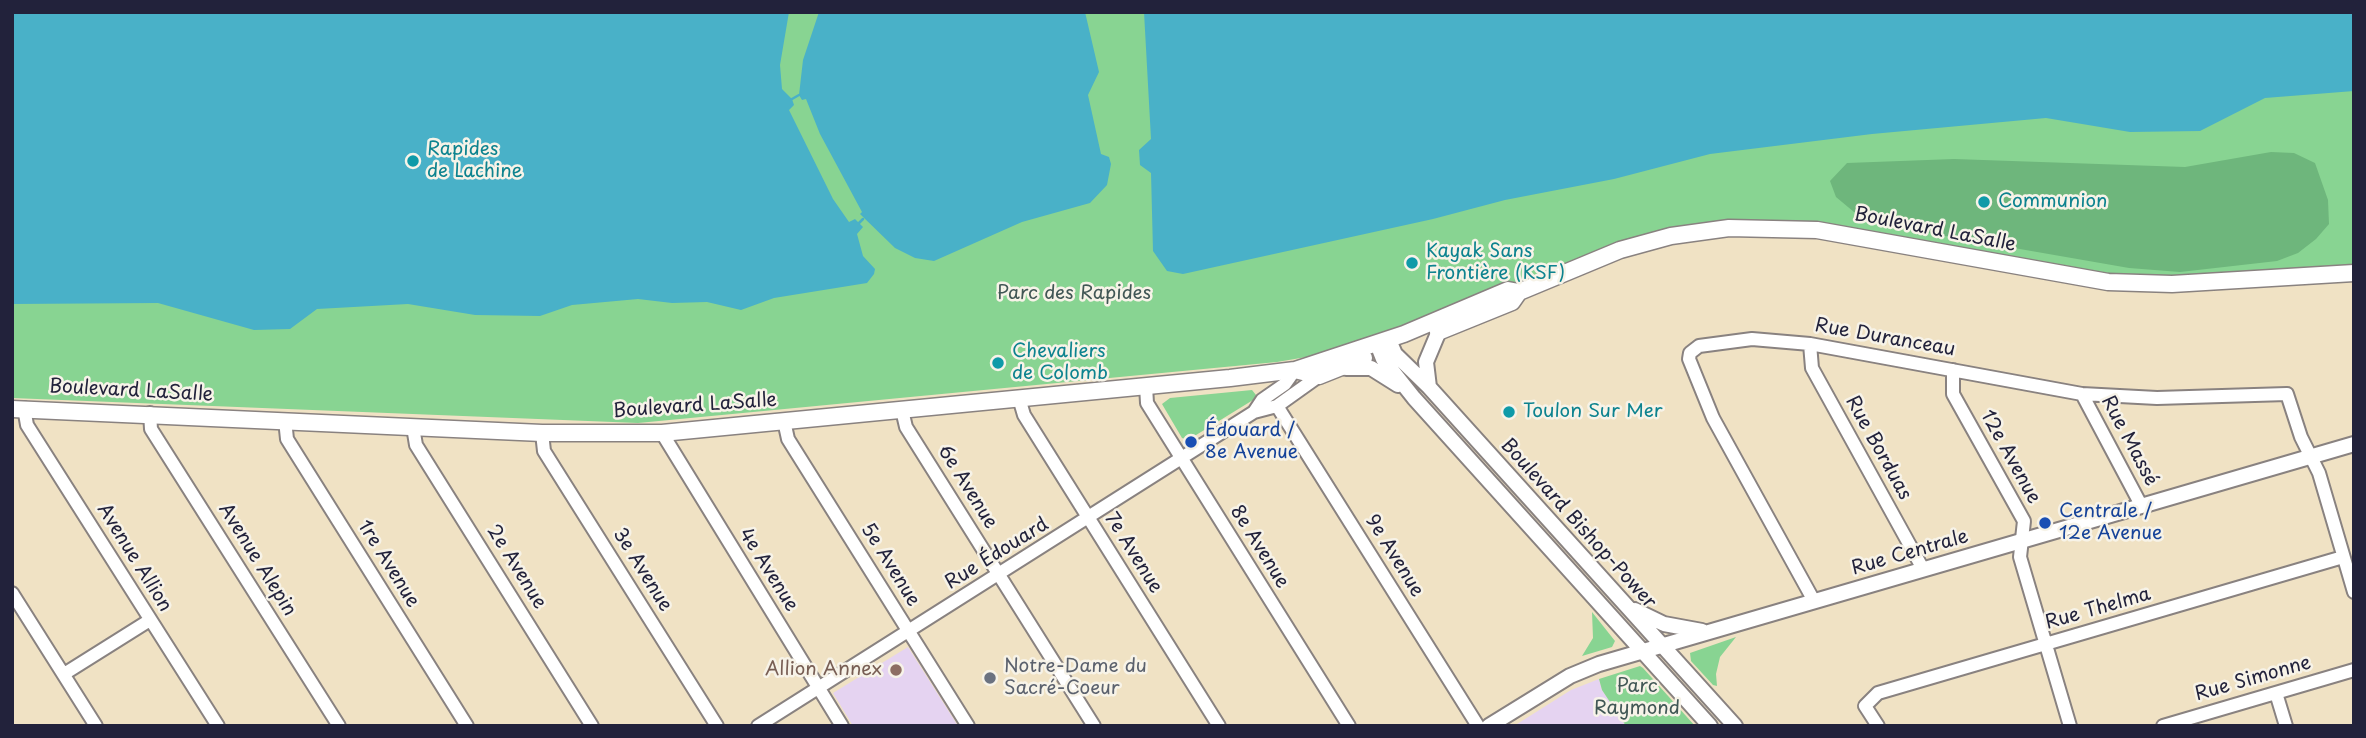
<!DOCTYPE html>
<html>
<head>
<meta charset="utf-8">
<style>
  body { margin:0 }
  #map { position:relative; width:2366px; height:738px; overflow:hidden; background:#f0e2c4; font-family:"Playpen Sans",sans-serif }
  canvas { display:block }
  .frame { position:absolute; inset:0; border:14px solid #22223b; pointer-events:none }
</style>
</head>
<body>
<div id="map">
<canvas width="2366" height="738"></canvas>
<div class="frame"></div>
</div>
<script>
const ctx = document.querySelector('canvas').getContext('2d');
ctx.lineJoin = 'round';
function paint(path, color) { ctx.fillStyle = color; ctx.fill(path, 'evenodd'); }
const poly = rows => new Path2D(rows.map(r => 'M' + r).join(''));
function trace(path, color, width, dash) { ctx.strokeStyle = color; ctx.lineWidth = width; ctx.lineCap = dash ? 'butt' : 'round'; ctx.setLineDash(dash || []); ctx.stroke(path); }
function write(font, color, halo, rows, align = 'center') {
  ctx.font = font + ' "Playpen Sans",sans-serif'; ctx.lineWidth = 5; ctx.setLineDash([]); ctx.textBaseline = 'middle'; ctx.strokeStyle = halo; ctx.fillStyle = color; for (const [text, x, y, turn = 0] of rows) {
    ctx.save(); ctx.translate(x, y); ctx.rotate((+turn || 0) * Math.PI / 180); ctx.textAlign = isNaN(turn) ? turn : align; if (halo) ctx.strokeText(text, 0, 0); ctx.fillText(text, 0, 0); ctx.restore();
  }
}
paint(poly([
  [908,647,958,726,853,726,833,693],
  [1599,679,1602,690,1626,726,1514,726,1571,690]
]), '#e5d3f1');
paint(poly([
  [12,12,2354,12,2336,91,2354,91,2354,266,2167,277,2088,274,1822,223,1747,220,1725,222,1619,243,1386,334,1324,354,1277,362,638,423,12,398],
  [1252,390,1256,395,1253,400,1188,440,1182,438,1162,404,1170,398],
  [1592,612,1615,641,1612,647,1582,656,1593,638],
  [1736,637,1720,657,1716,674,1717,686,1713,685,1691,661,1690,653],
  [1640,666,1643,668,1695,726,1626,726,1602,690,1599,679]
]), '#88d492');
paint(poly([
  [2271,152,2294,153,2315,163,2328,200,2329,224,2316,239,2298,253,2277,261,2180,272,2129,268,1928,233,1854,212,1836,197,1830,181,1847,163,1954,159,2185,167]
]), '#6eb67c');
paint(poly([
  [12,12,789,12,780,65,782,89,792,99,794,105,789,110,833,199,849,222,855,219,863,227,857,234,863,256,875,269,874,274,867,283,774,298,741,310,707,302,672,303,638,299,572,305,540,316,475,315,408,304,317,309,290,329,254,330,158,303,12,304],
  [819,12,1085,12,1099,72,1088,95,1101,154,1109,157,1111,164,1107,185,1090,203,1022,222,934,261,915,258,895,248,860,214,862,212,820,134,806,99,802,100,799,95,803,60],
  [1144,12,2354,12,2354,91,2265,98,2200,131,2130,132,2046,118,1872,134,1710,154,1614,179,1505,200,1433,219,1183,274,1167,271,1153,251,1151,173,1140,165,1139,150,1151,139]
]), '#49b1c8');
trace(poly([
  [792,99,799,95],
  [859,223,863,219]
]), '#49b1c8', 2.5);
const minor = poly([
  [1810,344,1812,368,1923,569],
  [1953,370,1953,394,2024,521,2020,557,2070,726],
  [1146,386,1147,403,1349,726],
  [2082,394,2141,505],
  [1019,398,1024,415,1219,726],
  [1277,406,1478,726],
  [24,408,27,425,218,726],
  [902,410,906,427,1094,726],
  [1254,412,1262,400,1285,384,1295,370],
  [150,413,151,429,339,726],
  [285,420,287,439,467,726],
  [784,421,788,439,968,726],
  [413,427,416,445,592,726],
  [542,433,544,451,717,726],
  [662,433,842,726],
  [12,593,96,726],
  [1814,601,1713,418,1689,359,1690,353,1699,346,1752,339,1810,344,2082,394,2157,398,2287,394,2301,437,2319,473,2354,592],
  [64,674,150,620],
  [2276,693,2286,726],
  [758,726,1254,412,1277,406,1319,376],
  [1878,726,1865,706,1878,693,2343,557],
  [2163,726,2354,670]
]);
const tertiary = poly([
  [1389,340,1395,354,1429,387,1735,726],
  [1377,344,1383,359,1414,398,1710,726],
  [1346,368,1371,368,1398,385],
  [1429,387,1426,362,1439,331],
  [1635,610,1664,624,1702,631],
  [1489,726,1570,676,1599,664,2354,444]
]);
const secondary = poly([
  [1438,332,1512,302,1519,292],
  [1295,370,1319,376,1364,358],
  [12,409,542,433,662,433,1230,378,1295,370,1404,334,1508,290,1519,292,1620,250,1671,236,1729,228,1817,230,2108,282,2172,284,2354,273]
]);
trace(minor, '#898280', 16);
trace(tertiary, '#898280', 18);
trace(secondary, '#898280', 19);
trace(minor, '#fff', 12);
trace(tertiary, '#fff', 14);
trace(secondary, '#fff', 16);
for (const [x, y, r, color] of [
  [413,161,7,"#0f9aa8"],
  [1984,202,7,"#0f9aa8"],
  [1412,263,7,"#0f9aa8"],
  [998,363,7,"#0f9aa8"],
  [1509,412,7,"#0f9aa8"],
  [1191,442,7,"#1a4fb4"],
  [2045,523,7,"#1a4fb4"],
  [896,670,7,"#8d6e63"],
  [990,678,7,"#6b7280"]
]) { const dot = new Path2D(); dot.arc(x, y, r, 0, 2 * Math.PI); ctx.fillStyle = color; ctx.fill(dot); trace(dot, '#f7f3e8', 2.5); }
write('19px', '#0d838f', '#f7f3e8', [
  ["Rapides",427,150],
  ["de Lachine",427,172],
  ["Communion",1998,202],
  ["Kayak Sans",1426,252],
  ["Frontière (KSF)",1426,274],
  ["Chevaliers",1012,352],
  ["de Colomb",1012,374],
  ["Toulon Sur Mer",1523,412]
], 'left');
write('19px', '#22223b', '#f7f3e8', [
  ["Boulevard LaSalle",1935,230,11],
  ["Rue Duranceau",1885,338,10],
  ["Boulevard LaSalle",131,391,3],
  ["Boulevard LaSalle",695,406,-4],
  ["Rue Massé",2129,441,62],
  ["Rue Borduas",1878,448,61],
  ["12e Avenue",2010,457,61],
  ["6e Avenue",967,487,58],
  ["Boulevard Bishop-Power",1578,524,48],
  ["8e Avenue",1259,547,58],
  ["7e Avenue",1133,553,58],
  ["Rue Centrale",1910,553,-16],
  ["Rue Édouard",997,554,-32],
  ["9e Avenue",1394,556,58],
  ["Avenue Allion",134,558,58],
  ["Avenue Alepin",257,560,58],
  ["1re Avenue",388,564,58],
  ["5e Avenue",890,565,58],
  ["2e Avenue",516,567,58],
  ["3e Avenue",642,570,58],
  ["4e Avenue",768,570,58],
  ["Rue Thelma",2098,609,-16],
  ["Rue Simonne",2253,679,-16]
]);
write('19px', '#415755', '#f7f3e8', [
  ["Parc des Rapides",1074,294],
  ["Parc",1637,687],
  ["Raymond",1637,709]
]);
write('19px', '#164399', '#f7f3e8', [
  ["Édouard /",1205,431],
  ["8e Avenue",1205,453],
  ["Centrale /",2059,512],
  ["12e Avenue",2059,534]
], 'left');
write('19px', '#5b616d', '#f7f3e8', [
  ["Notre-Dame du",1004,667],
  ["Sacré-Coeur",1004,689]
], 'left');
write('19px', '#785e54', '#f7f3e8', [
  ["Allion Annex",882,670]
], 'right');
</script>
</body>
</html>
